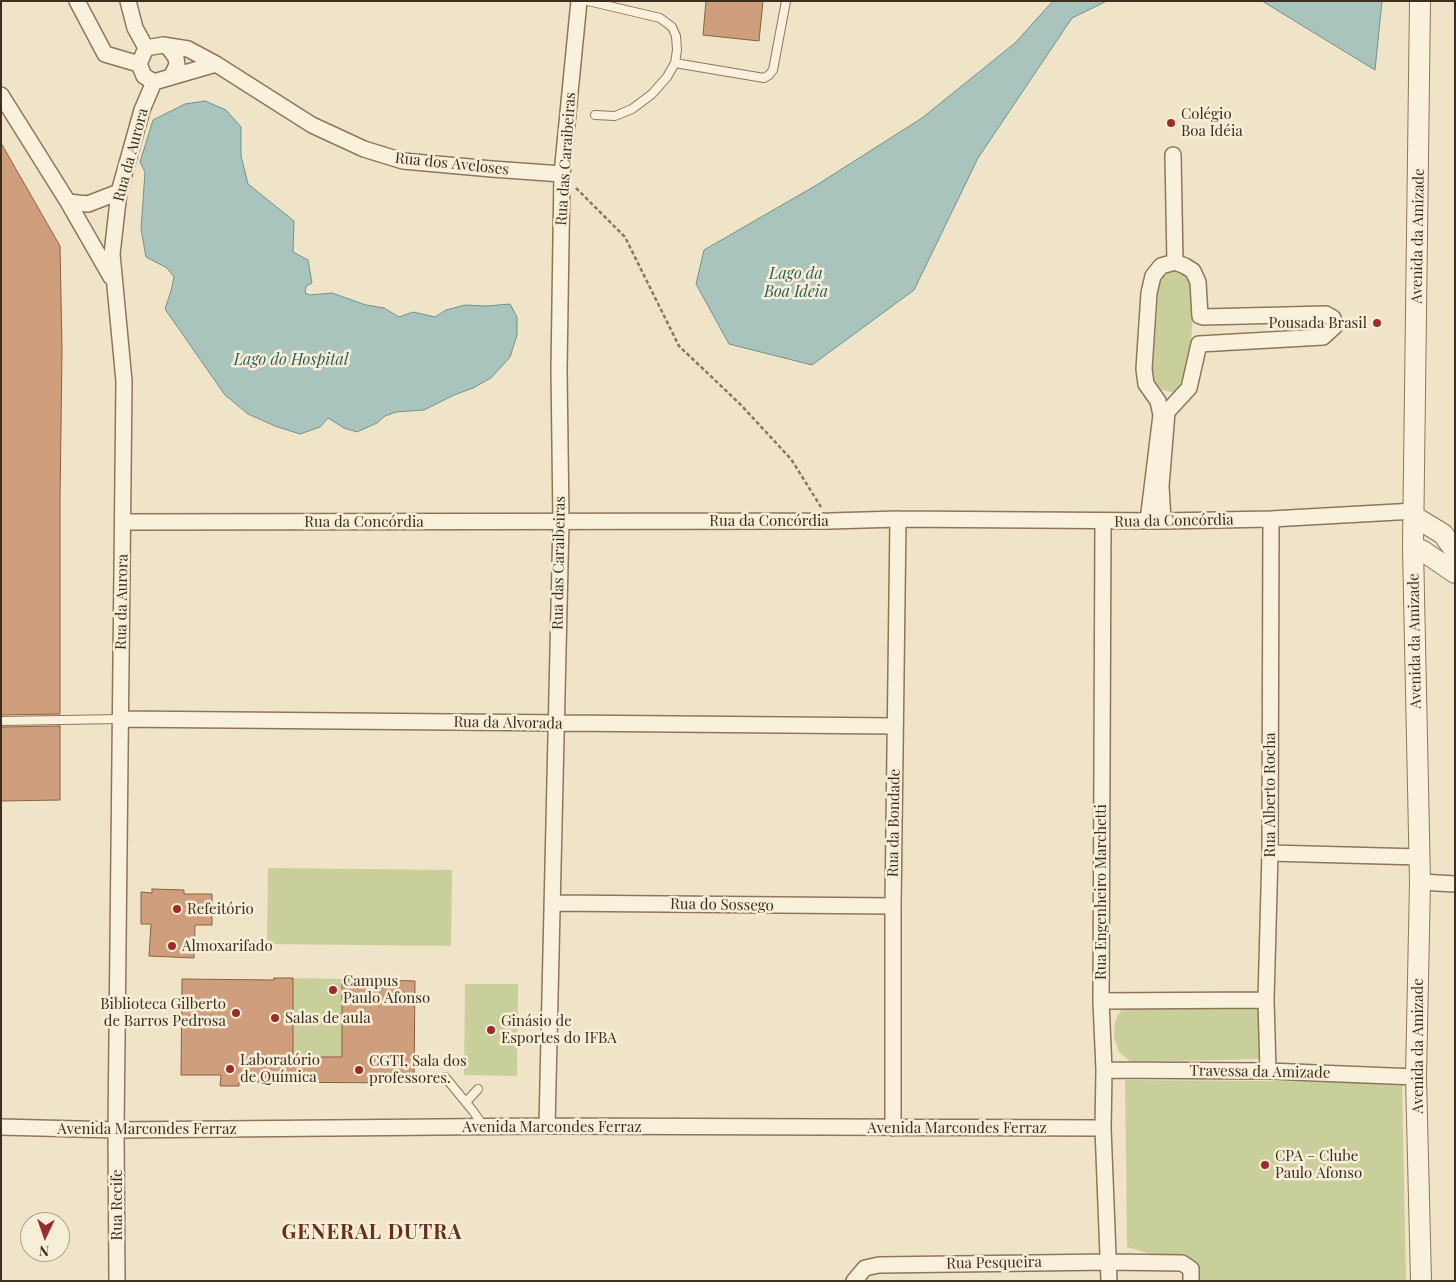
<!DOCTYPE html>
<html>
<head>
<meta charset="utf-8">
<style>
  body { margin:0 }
  #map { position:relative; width:1456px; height:1282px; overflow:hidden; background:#f0e4c8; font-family:"Playfair Display",serif }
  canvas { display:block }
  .frame { position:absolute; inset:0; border:2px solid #3d2e20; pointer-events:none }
  .north { position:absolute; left:20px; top:1212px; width:50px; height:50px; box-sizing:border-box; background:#f7eed8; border:1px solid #ada18e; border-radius:50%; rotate:183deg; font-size:14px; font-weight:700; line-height:20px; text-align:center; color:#3d2e20 }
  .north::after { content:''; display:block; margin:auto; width:18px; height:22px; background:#9e2a2b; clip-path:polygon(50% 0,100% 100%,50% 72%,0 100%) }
</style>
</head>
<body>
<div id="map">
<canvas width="1456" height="1282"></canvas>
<div class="frame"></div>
<div class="north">N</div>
</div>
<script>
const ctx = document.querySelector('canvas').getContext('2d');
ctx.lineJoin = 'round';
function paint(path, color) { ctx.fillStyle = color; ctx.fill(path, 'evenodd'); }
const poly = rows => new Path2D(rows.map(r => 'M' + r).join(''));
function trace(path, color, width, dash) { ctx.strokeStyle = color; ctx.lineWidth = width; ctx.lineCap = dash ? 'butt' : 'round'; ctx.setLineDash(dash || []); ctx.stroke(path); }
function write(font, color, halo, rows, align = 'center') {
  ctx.font = font + ' "Playfair Display",serif'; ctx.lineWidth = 5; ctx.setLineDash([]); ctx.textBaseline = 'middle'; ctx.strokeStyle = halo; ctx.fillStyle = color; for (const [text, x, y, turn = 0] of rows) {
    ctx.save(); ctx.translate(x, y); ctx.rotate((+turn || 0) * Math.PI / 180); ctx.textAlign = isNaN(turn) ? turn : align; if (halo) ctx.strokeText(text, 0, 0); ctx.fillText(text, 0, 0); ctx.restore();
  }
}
paint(poly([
  [1172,270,1178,270,1187,274,1194,288,1189,382,1176,392,1170,392,1159,389,1152,380,1159,281,1162,276],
  [268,868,452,870,451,946,267,944],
  [293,978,342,979,342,1057,293,1057],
  [465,984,518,984,517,1076,464,1075],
  [1253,1005,1260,1011,1263,1046,1258,1059,1131,1062,1119,1052,1114,1037,1115,1021,1123,1007],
  [1125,1080,1402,1082,1406,1281,1199,1281,1198,1265,1182,1263,1127,1247]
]), '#c9cf9b');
const water = poly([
  [1053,1,1107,1,1072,18,978,158,914,290,812,365,729,344,696,284,704,250,815,186,922,118,1015,43,1053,1],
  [1262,1,1382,1,1375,70,1262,1],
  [205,101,226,110,241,127,241,156,248,184,294,221,293,252,308,260,312,283,306,286,305,293,310,295,332,293,366,305,384,308,399,317,413,312,435,317,446,310,465,305,486,306,510,304,517,317,517,335,510,357,491,378,473,388,454,395,424,410,396,412,385,416,377,423,357,432,344,428,328,418,320,427,300,434,275,426,248,414,225,395,165,309,171,291,174,277,167,268,146,257,141,229,145,172,140,162,153,120,185,104,205,101]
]);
paint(water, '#a9c4bc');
trace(water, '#6f938a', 1);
const building = poly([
  [706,1,763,1,759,41,703,35,706,1],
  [1,143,60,246,62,349,60,502,60,714,1,715,1,143],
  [60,726,60,800,1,801,1,727,60,726],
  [152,889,184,890,184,894,212,894,212,925,195,925,194,958,149,956,151,924,141,924,141,892,152,893,152,889],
  [274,978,293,978,293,1057,342,1057,342,979,415,981,414,1083,239,1082,239,1086,220,1086,221,1075,181,1075,182,979,274,980,274,978]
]);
paint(building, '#cf9f7d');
trace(building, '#8d5f41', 1);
const service = poly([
  [588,1,660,18,672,27,676,36,677,50,675,63,667,77,652,94,632,109,615,116,595,115],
  [675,63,764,78,769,75,773,70,786,1],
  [1,721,120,719],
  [445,1077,473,1111,484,1127],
  [466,1102,478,1089]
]);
const minor = poly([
  [77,1,105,54,139,64],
  [128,1,135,28,146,48],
  [163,45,188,49,216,64,312,125,364,149,403,161,492,169,562,174],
  [163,45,169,48,176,58,177,65,171,77,154,82,144,76,139,64,146,48,163,45],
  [171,77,216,64],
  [1,95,68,202,88,204,119,192],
  [1173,155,1175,262],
  [68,202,111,277],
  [1148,521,1161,415,1158,401,1146,384,1144,369,1149,293,1153,276,1161,266,1175,262,1185,266,1193,271,1198,282,1200,316,1203,317,1326,314,1333,318,1335,326,1323,337,1199,344,1189,388,1167,412,1161,486,1163,521],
  [123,522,830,521,898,519,1163,521,1271,519,1415,511],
  [1103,522,1101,1001,1104,1070,1103,1128,1109,1281],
  [120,719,895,726],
  [1270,853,1420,857],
  [1420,882,1455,884],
  [552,903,893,906],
  [1101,1001,1266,1000],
  [1104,1070,1268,1071,1416,1077],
  [1268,1071,1266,1000,1270,853,1271,519],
  [547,1126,561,521,559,370,562,174,579,1],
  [1,1127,116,1130,547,1126,1103,1128],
  [893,1128,893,906,898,519],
  [117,1281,116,1130,124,381,112,254,119,192,142,110,154,82],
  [854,1281,865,1268,879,1265,1109,1262,1182,1263,1191,1269,1191,1281]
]);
const tertiary = poly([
  [1420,1,1413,547,1420,882,1416,1077,1421,1281],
  [1415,517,1443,534,1455,551],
  [1413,547,1423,551,1455,573]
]);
trace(service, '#8d765c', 10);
trace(minor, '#8d765c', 18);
trace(tertiary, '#8d765c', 22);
trace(poly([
  [576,188,625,237,679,346,740,404,791,459,821,507]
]), '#8d765c', 2.5, [4, 2.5]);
trace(service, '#faf1dc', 8);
trace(minor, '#faf1dc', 15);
trace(tertiary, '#faf1dc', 20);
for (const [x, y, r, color] of [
  [1171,123,5,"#9e2a2b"],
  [1377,323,5,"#9e2a2b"],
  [177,909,5,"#9e2a2b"],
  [172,946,5,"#9e2a2b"],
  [333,990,5,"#9e2a2b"],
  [236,1013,5,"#9e2a2b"],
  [275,1018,5,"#9e2a2b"],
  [491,1030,5,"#9e2a2b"],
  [230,1069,5,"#9e2a2b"],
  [359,1070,5,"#9e2a2b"],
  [1265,1165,5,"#9e2a2b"]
]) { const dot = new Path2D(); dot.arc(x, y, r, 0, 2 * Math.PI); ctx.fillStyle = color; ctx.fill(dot); trace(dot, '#f7eed8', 2); }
write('15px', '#3d2e20', '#f7eed8', [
  ["Colégio",1181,114],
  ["Boa Idéia",1181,131],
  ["Pousada Brasil",1367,323,"right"],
  ["Refeitório",187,909],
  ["Almoxarifado",182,946],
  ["Campus",343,981],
  ["Paulo Afonso",343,998],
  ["Biblioteca Gilberto",226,1004,"right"],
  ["de Barros Pedrosa",226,1021,"right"],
  ["Salas de aula",285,1018],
  ["Ginásio de",501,1021],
  ["Esportes do IFBA",501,1038],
  ["Laboratório",240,1060],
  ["de Química",240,1077],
  ["CGTI, Sala dos",369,1061],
  ["professores.",369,1078],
  ["CPA – Clube",1275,1156],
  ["Paulo Afonso",1275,1173]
], 'left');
write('15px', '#3d2e20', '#f7eed8', [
  ["Rua da Aurora",131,155,-75],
  ["Rua das Caraibeiras",566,159,-86],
  ["Rua dos Aveloses",452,164,6],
  ["Avenida da Amizade",1418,236,-89],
  ["Rua da Concórdia",769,521],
  ["Rua da Concórdia",1174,521,-1],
  ["Rua da Concórdia",364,522],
  ["Rua das Caraibeiras",559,563,-89],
  ["Rua da Aurora",122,602,-89],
  ["Avenida da Amizade",1415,641,-91],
  ["Rua da Alvorada",508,723,1],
  ["Rua Alberto Rocha",1270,795,-90],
  ["Rua da Bondade",894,823,-89],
  ["Rua Engenheiro Marchetti",1101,892,-90],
  ["Rua do Sossego",722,905,1],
  ["Avenida da Amizade",1418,1046,-90],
  ["Travessa da Amizade",1260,1072,1],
  ["Avenida Marcondes Ferraz",552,1127],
  ["Avenida Marcondes Ferraz",957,1128],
  ["Avenida Marcondes Ferraz",147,1129],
  ["Rua Recife",117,1205,-90],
  ["Rua Pesqueira",994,1263,-1]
]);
write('italic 16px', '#2f5d5a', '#f7eed8', [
  ["Lago da",796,274],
  ["Boa Ideia",796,292],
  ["Lago do Hospital",291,360]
]);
ctx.letterSpacing = '1px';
write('bold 20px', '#6b2e1e', '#f7eed8', [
  ["GENERAL DUTRA",372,1233]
]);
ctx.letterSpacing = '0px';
</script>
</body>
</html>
